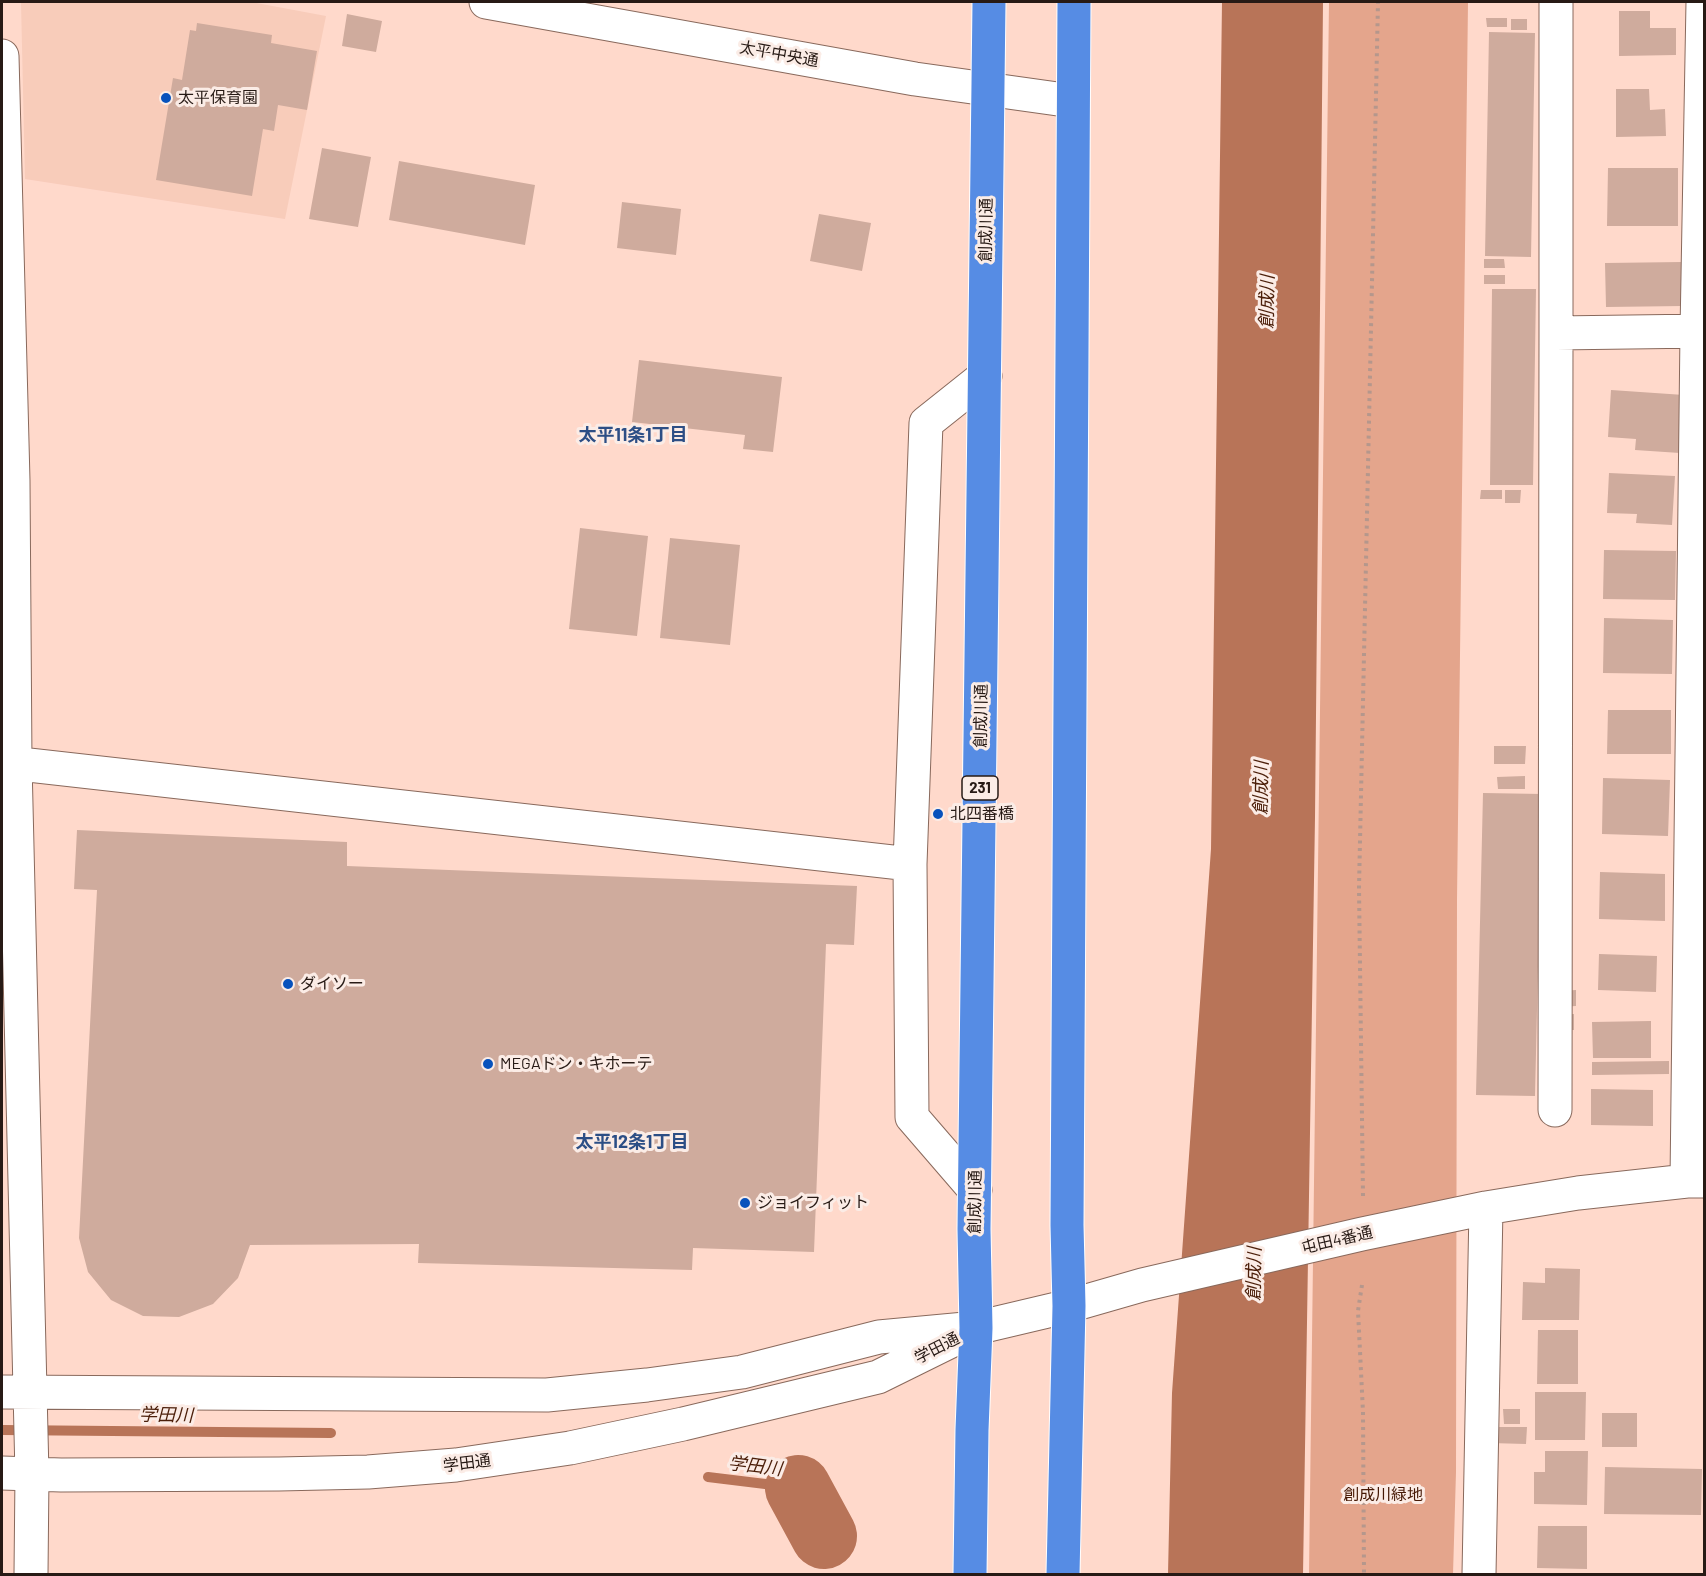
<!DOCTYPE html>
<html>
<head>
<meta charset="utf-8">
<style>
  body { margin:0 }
  #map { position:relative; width:1706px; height:1576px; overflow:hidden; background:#ffd9cb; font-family:Barlow,sans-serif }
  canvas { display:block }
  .frame { position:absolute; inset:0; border:3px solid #271a15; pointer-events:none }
</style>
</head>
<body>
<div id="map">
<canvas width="1706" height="1576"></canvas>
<div class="frame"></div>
</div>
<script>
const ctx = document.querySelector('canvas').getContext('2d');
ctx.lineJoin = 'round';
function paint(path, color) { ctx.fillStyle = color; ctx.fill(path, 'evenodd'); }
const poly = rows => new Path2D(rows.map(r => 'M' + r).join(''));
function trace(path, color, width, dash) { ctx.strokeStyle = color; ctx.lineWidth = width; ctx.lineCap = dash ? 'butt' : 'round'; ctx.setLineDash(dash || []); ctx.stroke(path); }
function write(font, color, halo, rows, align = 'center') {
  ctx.font = font + ' Barlow,"Noto Sans JP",sans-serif'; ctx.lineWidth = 6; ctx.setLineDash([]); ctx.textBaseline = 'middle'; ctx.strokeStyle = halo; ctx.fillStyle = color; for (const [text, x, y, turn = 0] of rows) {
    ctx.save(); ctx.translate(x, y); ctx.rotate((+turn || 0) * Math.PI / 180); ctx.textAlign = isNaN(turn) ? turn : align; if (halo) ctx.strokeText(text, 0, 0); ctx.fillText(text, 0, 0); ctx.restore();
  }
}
paint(poly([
  [21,2,251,2,326,16,285,219,25,179]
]), '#f8ccba');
paint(poly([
  [1329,2,1468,2,1457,899,1456,1472,1453,1574,1309,1574]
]), '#e4a58c');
paint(poly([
  [1222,2,1323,2,1315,817,1303,1574,1168,1574,1172,1393,1211,849]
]), '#b87458');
trace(poly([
  [2,1430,331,1433],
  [708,1477,798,1488]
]), '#b87458', 10);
trace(poly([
  [798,1488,824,1536]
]), '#b87458', 66);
paint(poly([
  [1619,11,1650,11,1650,28,1676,28,1676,55,1619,56],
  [347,14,382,21,376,52,342,46],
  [1486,18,1507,18,1507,27,1487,27],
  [1511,19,1527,19,1527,30,1511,30],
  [197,23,272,35,271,43,317,51,307,110,278,105,274,131,263,129,252,196,156,180,173,78,182,80,190,30,196,31],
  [1489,32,1535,33,1531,257,1485,256],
  [1616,89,1649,89,1650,110,1665,109,1666,136,1616,137],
  [322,148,371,157,358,227,309,219],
  [399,161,535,185,525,245,389,220],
  [1608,168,1678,168,1678,226,1607,226],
  [622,202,681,209,676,255,617,248],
  [819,214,871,223,862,271,810,261],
  [1484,259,1504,259,1505,268,1484,268],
  [1682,262,1683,306,1606,307,1605,263],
  [1484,275,1505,275,1505,284,1484,284],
  [1492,289,1536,289,1533,485,1490,485],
  [639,360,782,377,773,452,743,449,745,435,632,422],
  [1611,390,1684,395,1680,453,1635,450,1636,439,1608,437],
  [1609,473,1675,476,1672,525,1636,523,1637,514,1607,513],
  [1481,490,1502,490,1502,499,1480,499],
  [1505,490,1521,490,1520,503,1505,503],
  [580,528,648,536,637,636,569,629],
  [670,538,740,545,730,645,660,638],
  [1604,550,1676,551,1675,600,1603,599],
  [1604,618,1673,620,1672,674,1603,673],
  [1608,710,1671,710,1671,754,1607,754],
  [1494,746,1526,746,1525,764,1494,764],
  [1525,776,1525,789,1498,789,1497,777],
  [1603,778,1670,780,1668,836,1602,834],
  [1483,793,1542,794,1535,1096,1476,1095],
  [77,830,347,842,347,866,857,886,854,945,826,944,814,1252,693,1248,692,1270,418,1263,419,1244,250,1245,238,1278,213,1304,179,1317,143,1316,111,1300,88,1272,79,1238,97,890,74,889],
  [1600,872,1665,874,1665,921,1599,919],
  [1599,954,1657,956,1656,992,1598,990],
  [1576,990,1576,1006,1560,1007,1560,991],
  [1574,1014,1574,1030,1563,1030,1562,1015],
  [1651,1021,1651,1058,1593,1058,1592,1022],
  [1669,1061,1669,1074,1592,1075,1592,1062],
  [1591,1089,1653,1090,1653,1126,1591,1125],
  [1545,1268,1580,1269,1579,1320,1522,1320,1523,1282,1545,1283],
  [1538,1330,1578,1330,1578,1384,1537,1384],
  [1535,1392,1586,1392,1585,1440,1535,1440],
  [1503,1409,1520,1409,1520,1424,1504,1424],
  [1602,1413,1637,1413,1637,1447,1602,1447],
  [1490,1427,1527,1427,1526,1444,1490,1443],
  [1545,1451,1588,1451,1587,1505,1534,1504,1534,1472,1545,1472],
  [1605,1467,1702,1469,1701,1515,1604,1514],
  [1538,1526,1587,1526,1587,1569,1537,1568]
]), '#cfab9d');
const minor = poly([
  [486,2,915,79,1072,101],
  [1556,2,1556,333,1704,331],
  [2,56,13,481,15,763,32,1474,31,1574],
  [2,762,910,864],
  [1555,1110,1556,333],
  [1687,1181,1697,331,1703,2],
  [975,1190,912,1117,910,864,926,423,985,376],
  [2,1392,547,1395,647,1385,742,1372,879,1337,976,1328,1069,1306,1142,1285,1362,1234,1486,1208,1578,1193,1687,1181,1704,1181],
  [2,1473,61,1475,279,1474,368,1472,456,1465,570,1448,683,1424,878,1377,961,1336],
  [1479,1574,1486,1208]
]);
const highway = poly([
  [970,1574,972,1430,976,1328,974,1229,989,2],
  [1063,1574,1069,1306,1067,1225,1074,2]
]);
trace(minor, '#89695c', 35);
trace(highway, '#fff', 35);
trace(poly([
  [1363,1196,1359,888,1378,2],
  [1362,1285,1358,1311,1363,1412,1364,1574]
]), '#b5978c', 4, [3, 4.5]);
trace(minor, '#fff', 33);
trace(highway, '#568ce4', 33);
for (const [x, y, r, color] of [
  [166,98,6,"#0852bc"],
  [938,814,6,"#0852bc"],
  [288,984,6,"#0852bc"],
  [488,1064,6,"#0852bc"],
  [745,1203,6,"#0852bc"]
]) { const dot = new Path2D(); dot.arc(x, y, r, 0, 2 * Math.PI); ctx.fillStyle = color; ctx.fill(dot); trace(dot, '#fbece6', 2); }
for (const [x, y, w] of [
  [980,788,36]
]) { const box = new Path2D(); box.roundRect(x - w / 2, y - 12, w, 24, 4.5); ctx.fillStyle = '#fbece6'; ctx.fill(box); trace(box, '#271a15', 1.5); }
write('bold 15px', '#271a15', null, [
  ["231",980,788]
]);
write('16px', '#271a15', '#fbece6', [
  ["太平中央通",779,54,10],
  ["創成川通",986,230,-89],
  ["創成川通",981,716,-89],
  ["創成川通",975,1202,-89],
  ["屯田4番通",1337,1240,-13],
  ["学田通",937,1348,-27],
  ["学田通",467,1463,-7]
]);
write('16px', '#271a15', '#fbece6', [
  ["太平保育園",178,98],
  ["北四番橋",950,814],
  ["ダイソー",300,984],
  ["MEGAドン・キホーテ",500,1064],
  ["ジョイフィット",757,1203]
], 'left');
write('16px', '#461905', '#fbece6', [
  ["創成川緑地",1383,1495]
]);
write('italic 18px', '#4b1e09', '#fbece6', [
  ["創成川",1267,302,-89],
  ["創成川",1261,788,-89],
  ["創成川",1254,1274,-89],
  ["学田川",166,1415,1],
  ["学田川",755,1466,7]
]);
write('bold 18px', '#2c4e85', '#fbece6', [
  ["太平11条1丁目",633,435],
  ["太平12条1丁目",632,1142]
]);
</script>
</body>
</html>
